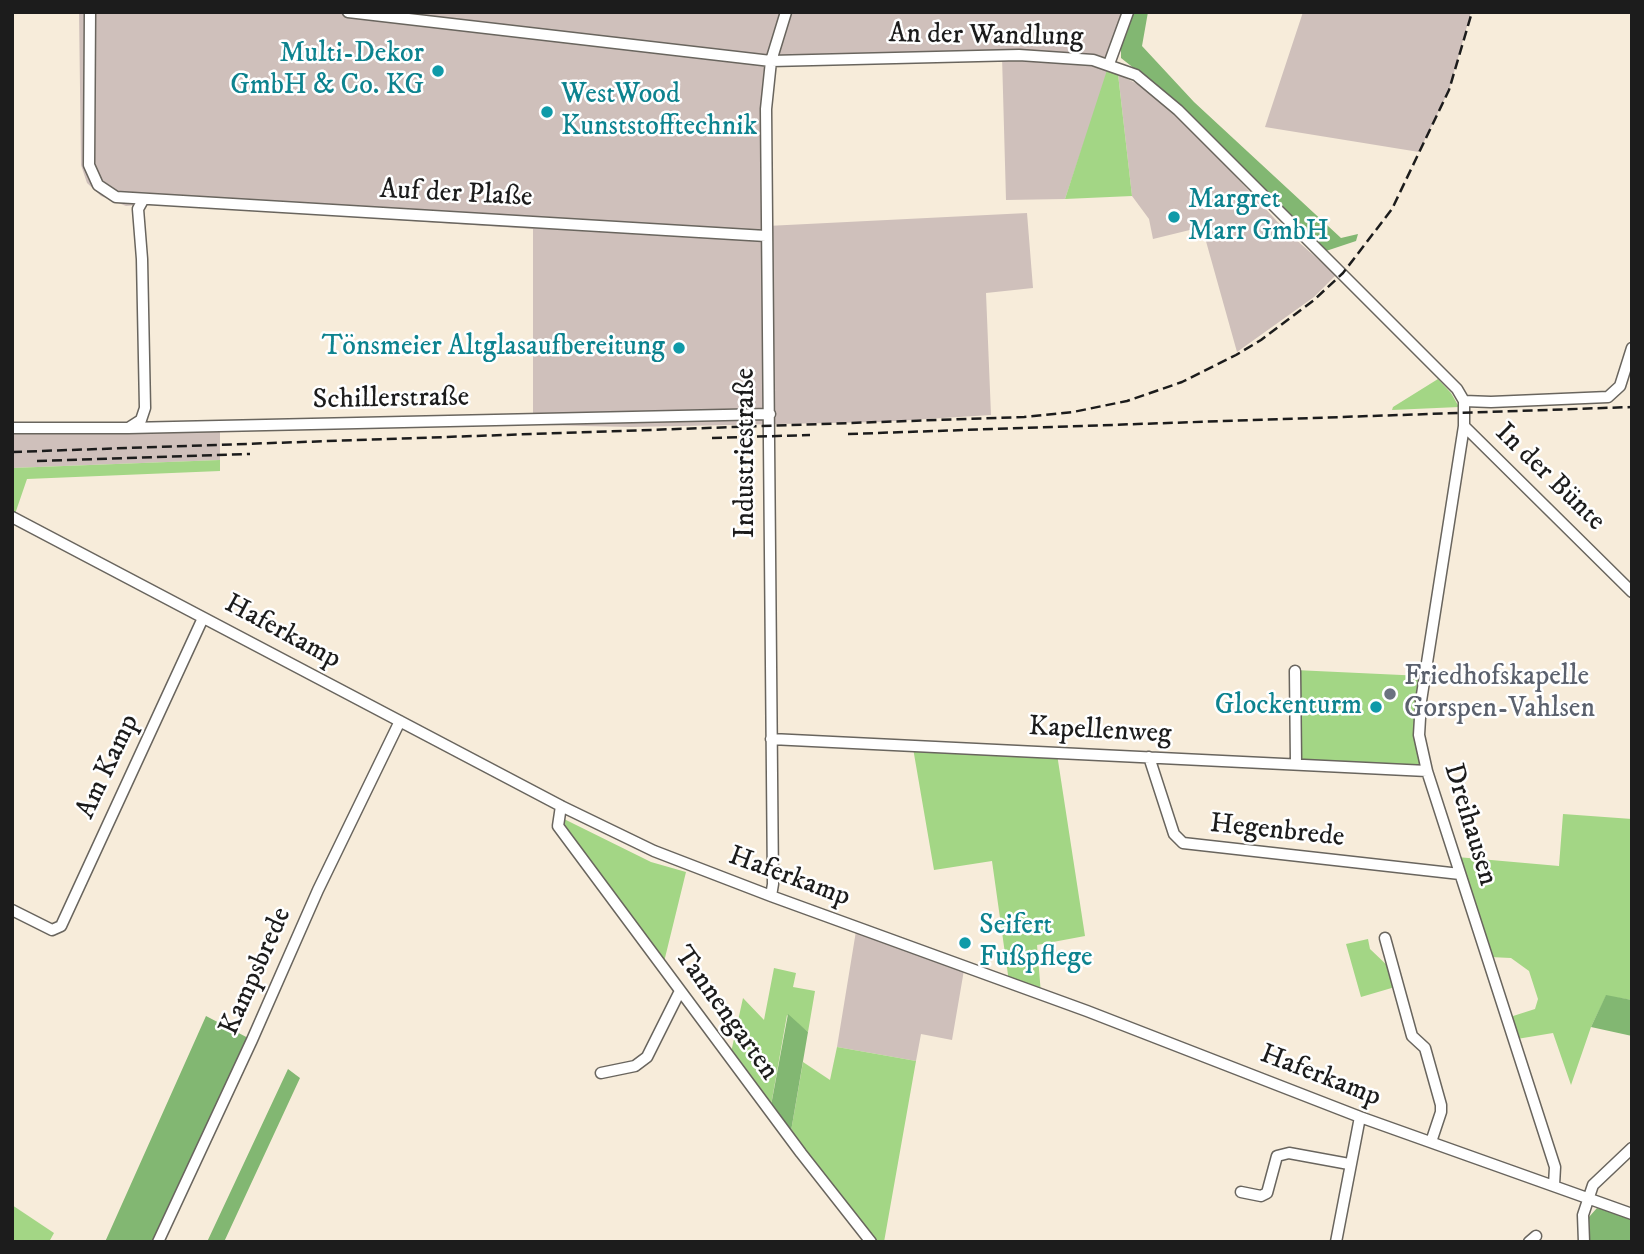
<!DOCTYPE html>
<html>
<head>
<meta charset="utf-8">
<style>
  body { margin:0 }
  #map { position:relative; width:1644px; height:1254px; overflow:hidden; background:#f7ecda; font-family:"IM FELL DW Pica",serif }
  canvas { display:block }
  .frame { position:absolute; inset:0; border:14px solid #1c1c1c; pointer-events:none }
</style>
</head>
<body>
<div id="map">
<canvas width="1644" height="1254"></canvas>
<div class="frame"></div>
</div>
<script>
const ctx = document.querySelector('canvas').getContext('2d');
ctx.lineJoin = 'round';
function paint(path, color) { ctx.fillStyle = color; ctx.fill(path, 'evenodd'); }
const poly = rows => new Path2D(rows.map(r => 'M' + r).join(''));
function trace(path, color, width, dash) { ctx.strokeStyle = color; ctx.lineWidth = width; ctx.lineCap = dash ? 'butt' : 'round'; ctx.setLineDash(dash || []); ctx.stroke(path); }
function write(font, color, halo, rows, align = 'center') {
  ctx.font = font + ' "IM FELL DW Pica",serif'; ctx.lineWidth = 5; ctx.setLineDash([]); ctx.textBaseline = 'middle'; ctx.strokeStyle = halo; ctx.fillStyle = color; for (const [text, x, y, turn = 0] of rows) {
    ctx.save(); ctx.translate(x, y); ctx.rotate((+turn || 0) * Math.PI / 180); ctx.textAlign = isNaN(turn) ? turn : align; if (halo) ctx.strokeText(text, 0, 0); ctx.fillText(text, 0, 0); ctx.restore();
  }
}
paint(poly([
  [79,12,381,12,409,16,411,12,1128,12,1065,199,1006,200,1002,56,771,61,767,226,1027,213,1033,288,986,293,991,415,879,422,631,427,491,424,220,432,220,460,12,468,12,424,533,418,533,229,153,204,126,206,101,196,87,183,81,165],
  [1303,12,1471,12,1449,90,1419,152,1265,127],
  [1118,74,1139,85,1162,103,1204,142,1285,230,1336,275,1314,297,1237,352,1202,227,1153,239,1149,219,1132,196],
  [856,931,964,970,952,1040,921,1034,916,1061,837,1047]
]), '#cfc0bb');
paint(poly([
  [1109,64,1118,74,1132,196,1065,199],
  [1438,379,1451,393,1459,407,1392,410,1393,407],
  [220,460,220,471,27,479,15,514,12,512,12,468],
  [1295,670,1423,676,1424,768,1296,761],
  [913,748,1057,754,1085,936,1037,945,1041,994,1009,982,992,861,934,870],
  [1563,814,1632,819,1632,1000,1606,996,1591,1027,1571,1085,1553,1033,1517,1039,1510,1017,1535,1009,1538,999,1529,971,1511,958,1490,957,1457,857,1559,866],
  [564,819,651,862,686,872,663,966,563,828],
  [1368,939,1370,949,1390,968,1395,987,1361,997,1346,944],
  [774,968,796,973,793,987,815,991,808,1032,787,1015,770,1111,730,1057,743,998,764,1020],
  [837,1047,916,1061,884,1242,873,1242,790,1137,803,1062,830,1080],
  [12,1205,54,1233,49,1242,12,1242]
]), '#a3d685');
paint(poly([
  [1133,12,1148,12,1142,46,1194,102,1341,238,1358,234,1356,241,1326,251,1183,107,1121,58,1121,45],
  [1606,995,1632,1000,1632,1036,1591,1027],
  [788,1014,808,1032,790,1137,770,1111],
  [206,1016,252,1040,155,1242,105,1242],
  [288,1069,300,1078,224,1242,207,1242],
  [1597,1208,1632,1218,1632,1242,1590,1242,1589,1217]
]), '#82b772');
const minor = poly([
  [90,12,89,165,98,185,116,197,766,236],
  [348,12,771,61,1019,55,1093,60,1136,75,1178,110,1457,389,1464,401,1464,426,1421,701,1419,735,1427,771,1555,1167,1554,1185],
  [1109,64,1128,12],
  [1464,401,1491,402,1608,397,1620,386,1632,348],
  [1464,426,1632,592],
  [130,427,141,420,145,408,142,259,138,209,143,200],
  [12,428,128,428,770,414],
  [12,517,561,806,654,851,771,896,1087,1011,1360,1117,1632,1214],
  [1295,671,1296,763],
  [771,739,1427,771],
  [1149,757,1174,834,1183,843,1460,874],
  [561,806,558,826,801,1153,871,1242],
  [771,896,773,884,766,109,771,61,786,12],
  [12,910,52,930,61,926,203,618],
  [1385,938,1412,1036,1425,1048,1441,1105,1441,1112,1431,1142],
  [601,1073,635,1066,647,1057,680,991],
  [1241,1192,1261,1196,1267,1193,1277,1156,1289,1153,1349,1164],
  [158,1242,252,1040,318,890,400,721],
  [1336,1242,1360,1117],
  [1529,1242,1536,1236],
  [1584,1242,1583,1215,1593,1185,1632,1148]
]);
trace(minor, '#69655e', 13);
trace(minor, '#fff', 10);
trace(poly([
  [848,434,1632,407],
  [712,438,810,435],
  [12,452,1024,417,1073,412,1127,401,1182,382,1236,355,1261,340,1314,300,1343,273,1392,209,1449,90,1472,12],
  [37,461,250,454]
]), '#1c1c1c', 2.5, [10, 5]);
for (const [x, y, r, color] of [
  [438,71,7,"#0f9aa8"],
  [547,112,7,"#0f9aa8"],
  [1174,217,7,"#0f9aa8"],
  [679,348,7,"#0f9aa8"],
  [1390,694,7,"#6b7280"],
  [1376,707,7,"#0f9aa8"],
  [965,943,7,"#0f9aa8"]
]) { const dot = new Path2D(); dot.arc(x, y, r, 0, 2 * Math.PI); ctx.fillStyle = color; ctx.fill(dot); trace(dot, '#fff', 2.5); }
write('28px', '#1c1c1c', '#fff', [
  ["An der Wandlung",986,37,1],
  ["Auf der Plaße",456,195,3],
  ["Schillerstraße",391,400,-1],
  ["Industriestraße",747,453,-90],
  ["In der Bünte",1549,478,44],
  ["Haferkamp",282,633,28],
  ["Kapellenweg",1100,732,3],
  ["Am Kamp",109,767,-65],
  ["Dreihausen",1469,825,73],
  ["Hegenbrede",1277,832,6],
  ["Haferkamp",789,878,20],
  ["Kampsbrede",257,972,-66],
  ["Tannengarten",725,1014,54],
  ["Haferkamp",1320,1077,21]
]);
write('28px', '#0d838f', '#fff', [
  ["Multi-Dekor",424,55],
  ["GmbH & Co. KG",424,87],
  ["WestWood",561,96,"left"],
  ["Kunststofftechnik",561,128,"left"],
  ["Margret",1188,201,"left"],
  ["Marr GmbH",1188,233,"left"],
  ["Tönsmeier Altglasaufbereitung",665,348],
  ["Glockenturm",1362,707],
  ["Seifert",979,927,"left"],
  ["Fußpflege",979,959,"left"]
], 'right');
write('28px', '#5b616d', '#fff', [
  ["Friedhofskapelle",1404,678],
  ["Gorspen-Vahlsen",1404,710]
], 'left');
</script>
</body>
</html>
